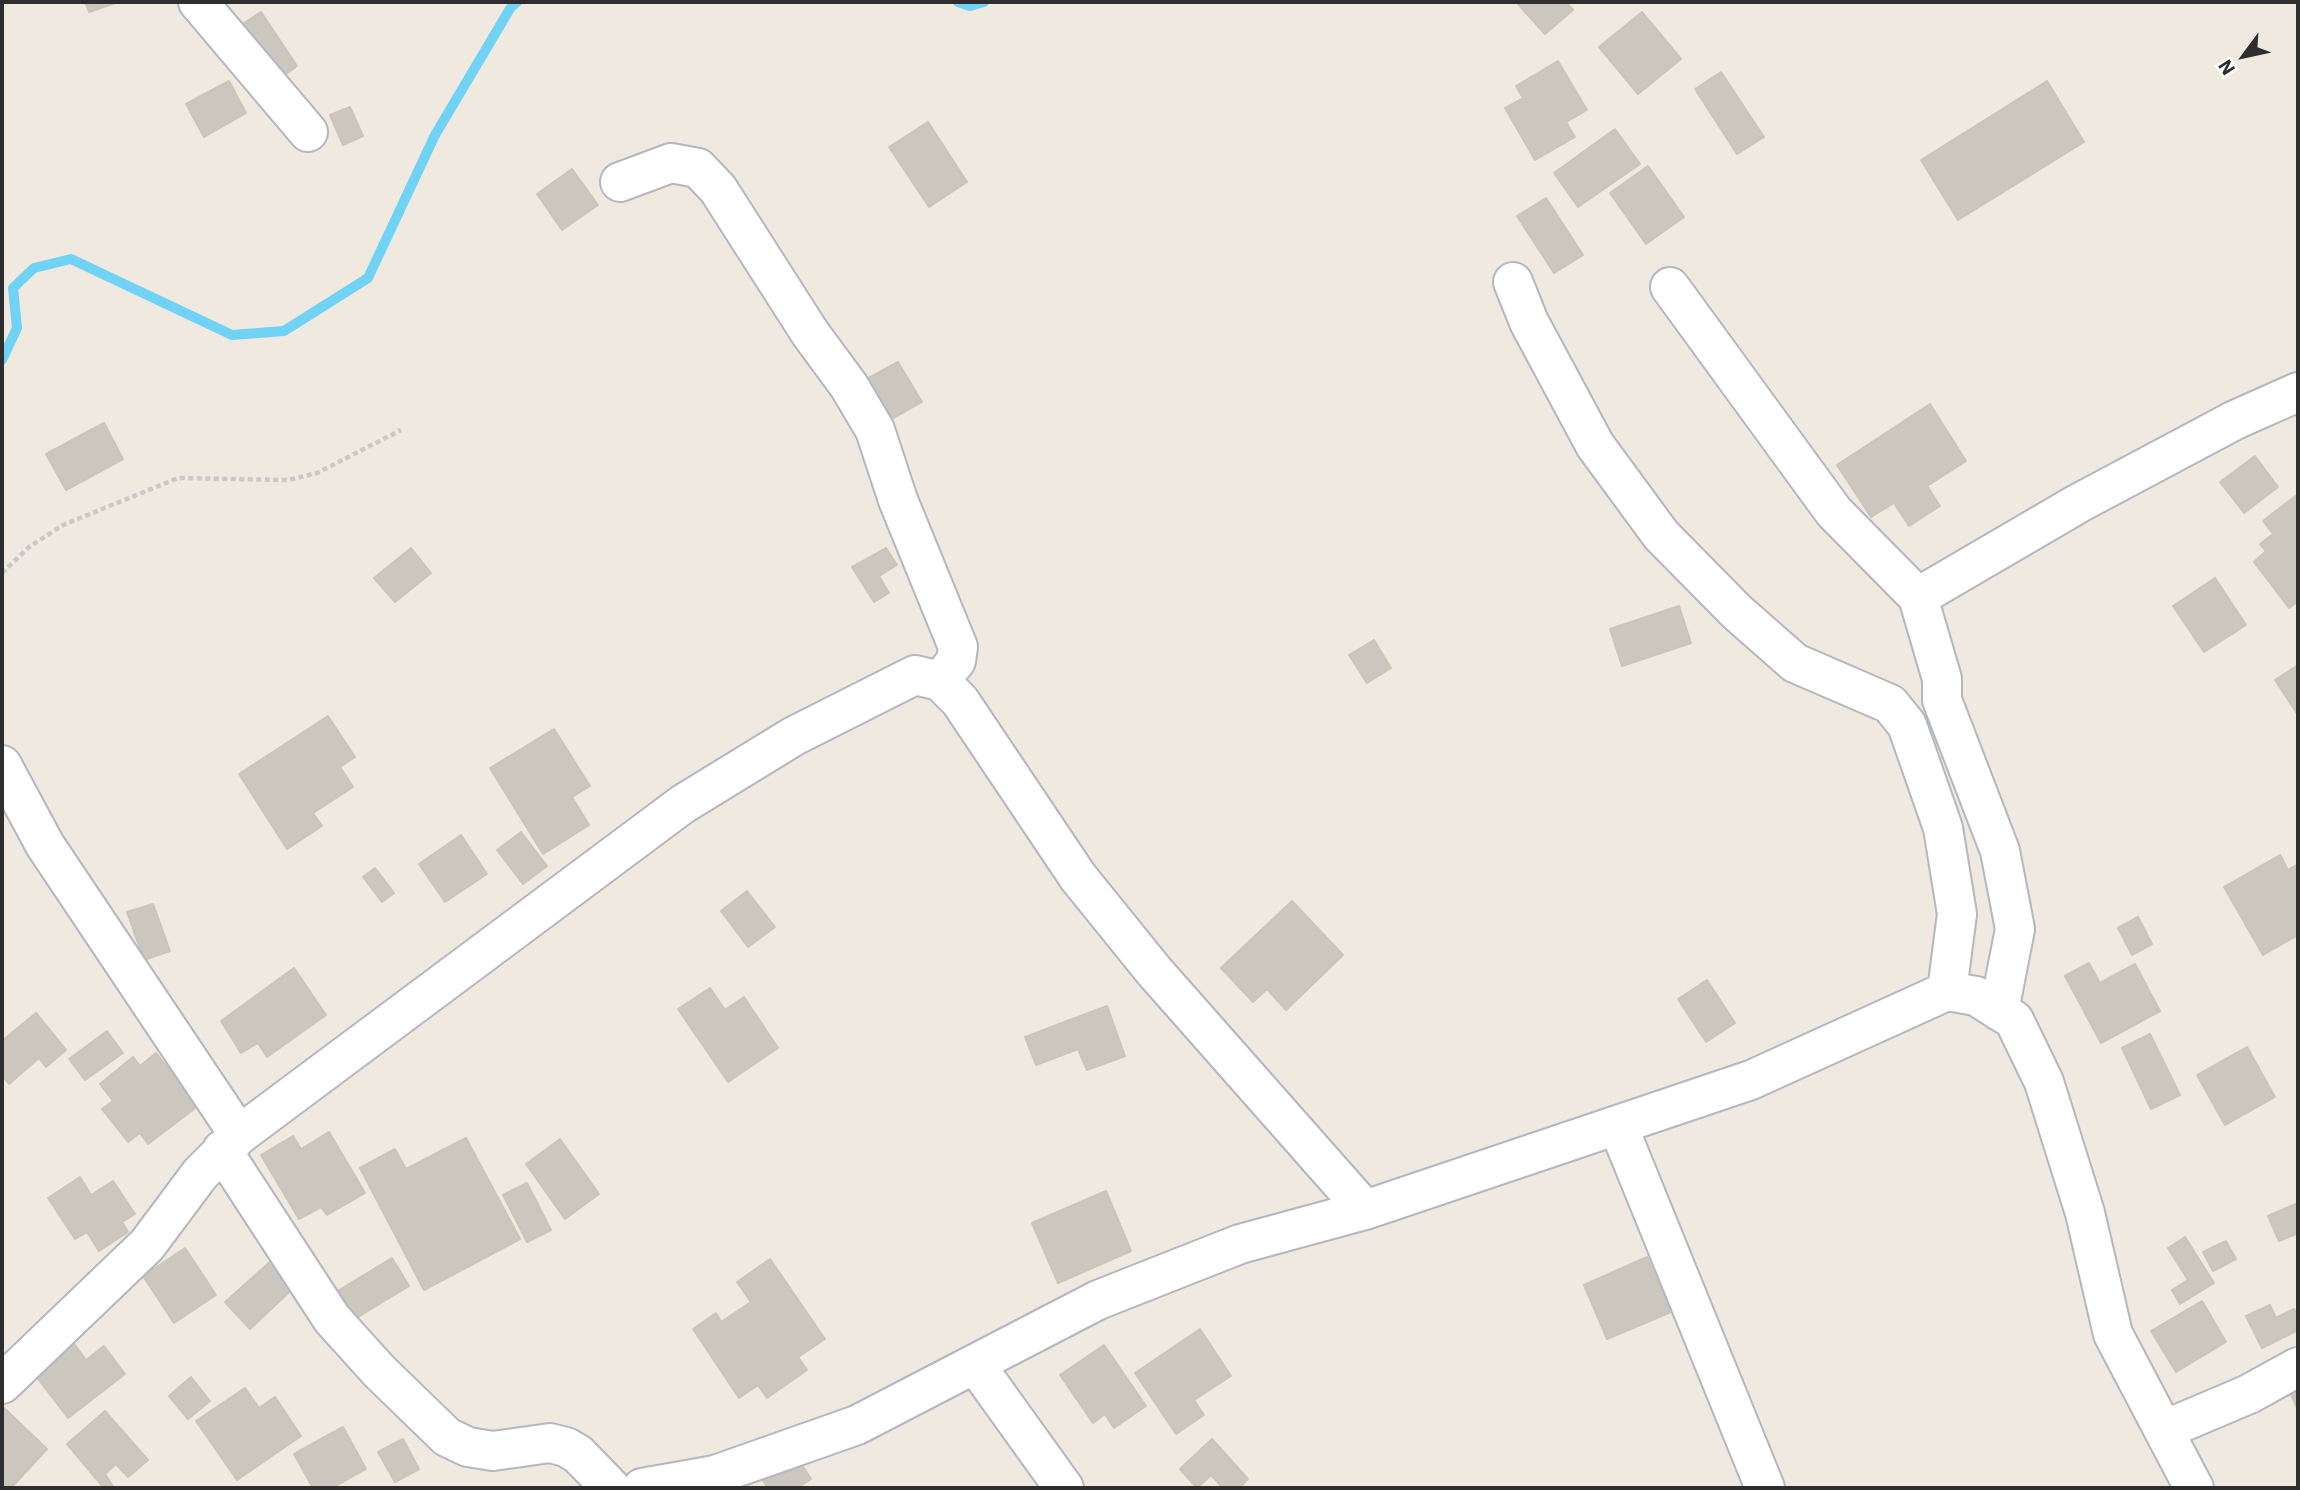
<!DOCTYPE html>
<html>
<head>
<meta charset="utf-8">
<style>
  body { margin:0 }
  #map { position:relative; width:2300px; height:1490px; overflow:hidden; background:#efe9e0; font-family:"IBM Plex Sans",sans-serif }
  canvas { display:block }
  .frame { position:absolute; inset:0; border:4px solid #2e2e2e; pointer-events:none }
  .north { position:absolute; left:2209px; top:21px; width:70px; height:70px; -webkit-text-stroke:5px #fff; paint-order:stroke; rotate:237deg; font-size:19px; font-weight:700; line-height:28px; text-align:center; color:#2e2e2e }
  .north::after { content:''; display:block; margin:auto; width:24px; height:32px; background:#2e2e2e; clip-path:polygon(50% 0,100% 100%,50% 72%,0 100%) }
</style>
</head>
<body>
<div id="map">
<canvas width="2300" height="1490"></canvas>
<div class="frame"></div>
<div class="north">N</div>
</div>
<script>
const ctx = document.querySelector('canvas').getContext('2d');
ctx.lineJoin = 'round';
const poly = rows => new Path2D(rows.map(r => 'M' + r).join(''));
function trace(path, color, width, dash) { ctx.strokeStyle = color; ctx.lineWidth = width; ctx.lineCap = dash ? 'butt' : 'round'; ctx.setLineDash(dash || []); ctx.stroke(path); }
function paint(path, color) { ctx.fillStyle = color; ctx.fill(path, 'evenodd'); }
trace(poly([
  [958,2,970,6,984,2],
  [2,360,17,328,13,288,34,268,71,259,232,335,284,331,368,278,435,135,511,7,517,2]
]), '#70d2f4', 10);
const building = poly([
  [85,2,118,2,89,12,85,2],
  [1520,2,1566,2,1573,10,1545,34,1518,4,1520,2],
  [261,12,297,66,276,81,238,27,261,12],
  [1642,12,1681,59,1638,94,1599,47,1642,12],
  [1558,61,1587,110,1566,122,1575,137,1535,160,1505,108,1523,98,1516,86,1558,61],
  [1721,72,1764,137,1737,154,1695,89,1721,72],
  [229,81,246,113,204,137,186,104,229,81],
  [2047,81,2084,142,1958,220,1921,160,2047,81],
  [350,107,363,136,343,145,330,115,350,107],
  [928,122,967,182,929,207,889,147,928,122],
  [1615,129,1640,164,1578,207,1554,173,1615,129],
  [1648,166,1684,217,1646,244,1610,193,1648,166],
  [572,169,598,205,562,230,537,194,572,169],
  [1546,198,1583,255,1554,273,1517,216,1546,198],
  [898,362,922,402,890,420,867,379,898,362],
  [1930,404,1966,461,1927,486,1940,506,1909,526,1894,503,1871,517,1837,465,1930,404],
  [104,423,123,459,66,490,46,454,104,423],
  [2255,456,2278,487,2244,513,2220,482,2255,456],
  [2298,494,2298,601,2289,608,2254,562,2266,551,2260,544,2273,534,2263,521,2298,494],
  [411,548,431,573,395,602,374,578,411,548],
  [886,548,897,565,879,576,889,593,874,602,852,567,886,548],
  [2215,578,2246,625,2204,652,2173,606,2215,578],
  [1679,606,1691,643,1622,666,1610,629,1679,606],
  [1374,640,1391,668,1367,683,1349,655,1374,640],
  [2298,665,2298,715,2275,680,2298,665],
  [328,716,355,757,340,767,353,787,313,813,322,826,287,849,239,774,328,716],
  [554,729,590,786,572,797,589,825,543,854,490,768,554,729],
  [521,832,547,866,523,884,497,850,521,832],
  [461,835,487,874,445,902,419,864,461,835],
  [2280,855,2288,870,2298,864,2298,935,2263,955,2224,887,2280,855],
  [375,868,394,893,382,902,363,877,375,868],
  [747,891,775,927,748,947,721,911,747,891],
  [1292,901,1343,955,1286,1010,1267,989,1253,1002,1221,968,1292,901],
  [153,904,170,951,144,960,127,912,153,904],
  [2138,917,2152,944,2132,955,2118,928,2138,917],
  [2089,963,2100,983,2135,964,2160,1011,2101,1043,2065,976,2089,963],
  [294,968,326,1015,267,1057,258,1043,241,1053,221,1021,294,968],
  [1707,980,1735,1023,1706,1042,1678,999,1707,980],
  [710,988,725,1010,744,997,778,1048,728,1082,678,1009,710,988],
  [1107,1006,1125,1056,1087,1070,1078,1049,1036,1065,1025,1037,1107,1006],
  [36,1013,66,1050,46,1067,39,1058,9,1084,2,1075,2,1041,36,1013],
  [107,1031,123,1053,85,1080,69,1059,107,1031],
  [2150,1034,2180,1095,2151,1109,2122,1048,2150,1034],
  [2247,1047,2275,1097,2225,1125,2197,1075,2247,1047],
  [156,1053,198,1106,148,1144,140,1133,128,1142,102,1109,113,1101,100,1084,133,1057,140,1066,156,1053],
  [329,1132,365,1193,327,1215,321,1207,299,1219,261,1155,293,1136,301,1149,329,1132],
  [466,1138,520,1239,424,1290,360,1168,395,1149,406,1169,466,1138],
  [560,1139,599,1194,565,1219,526,1164,560,1139],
  [80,1177,91,1195,113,1181,135,1214,122,1222,128,1232,99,1251,87,1232,75,1239,48,1198,80,1177],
  [527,1183,551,1230,527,1242,503,1195,527,1183],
  [1106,1191,1131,1251,1058,1283,1032,1223,1106,1191],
  [2298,1203,2298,1233,2279,1241,2268,1216,2298,1203],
  [2185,1237,2214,1283,2180,1304,2172,1290,2188,1280,2168,1248,2185,1237],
  [2226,1241,2236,1259,2213,1271,2203,1252,2226,1241],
  [185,1248,216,1295,174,1323,143,1276,185,1248],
  [280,1253,303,1279,250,1329,225,1302,280,1253],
  [1647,1257,1671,1312,1607,1339,1584,1285,1647,1257],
  [392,1258,409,1286,348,1323,331,1295,392,1258],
  [770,1259,825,1339,798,1357,807,1370,767,1398,758,1385,739,1398,693,1329,716,1313,721,1322,751,1302,737,1282,770,1259],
  [2202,1301,2226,1342,2176,1372,2151,1331,2202,1301],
  [2270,1305,2276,1318,2294,1309,2298,1317,2298,1330,2262,1348,2246,1316,2270,1305],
  [1200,1329,1231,1376,1194,1400,1204,1415,1176,1434,1135,1373,1200,1329],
  [69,1337,86,1360,104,1346,125,1374,68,1418,29,1367,69,1337],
  [1104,1345,1146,1406,1114,1428,1105,1414,1093,1423,1060,1375,1104,1345],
  [191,1377,210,1401,188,1419,169,1396,191,1377],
  [2298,1380,2298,1410,2287,1386,2298,1380],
  [245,1388,259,1408,275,1397,301,1436,237,1480,196,1421,245,1388],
  [2,1406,47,1449,11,1488,5,1484,2,1488,2,1406],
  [105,1411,148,1460,128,1477,116,1464,105,1474,114,1488,104,1488,67,1444,105,1411],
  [343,1427,366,1469,332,1488,313,1488,294,1454,343,1427],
  [403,1439,419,1469,395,1482,378,1452,403,1439],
  [1212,1439,1248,1479,1239,1488,1223,1488,1211,1475,1197,1488,1180,1469,1212,1439],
  [796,1456,811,1479,797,1488,768,1488,762,1479,796,1456]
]);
paint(building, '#cbc7be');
trace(building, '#cbc5b9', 2);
const minor = poly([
  [198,2,308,132],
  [620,182,671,163,698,168,718,189,810,333,849,386,875,430,898,500,958,647,956,661,940,681],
  [1513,282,1529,322,1595,445,1661,535,1737,612,1795,663,1890,704,1907,725,1943,828,1957,914,1947,991],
  [1670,287,1834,512,1918,597,1942,679,1942,700,2000,851,2015,929,1999,1011],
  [1918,597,2079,503,2235,420,2298,392],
  [2,765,45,845,239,1135],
  [1618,1126,1765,1488],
  [222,1150,332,1319,379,1371,447,1437,468,1447,493,1451,550,1443,566,1447,578,1454,611,1488],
  [975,1364,1064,1488],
  [2,1384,147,1245,200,1174,239,1135,683,804,794,736,915,675,940,681,960,701,1078,877,1154,971,1365,1210],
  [2164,1430,2249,1394,2298,1367],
  [642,1488,715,1475,857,1425,1098,1300,1240,1244,1365,1210,1751,1080,1947,991,1976,996,2014,1020,2044,1082,2085,1213,2113,1334,2194,1488]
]);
trace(minor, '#b4b6c1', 42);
trace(poly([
  [2,573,29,547,63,525,178,478,288,480,317,473,401,430]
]), '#c9c9c9', 4.5, [5, 3.5]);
trace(minor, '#fff', 38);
</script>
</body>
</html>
